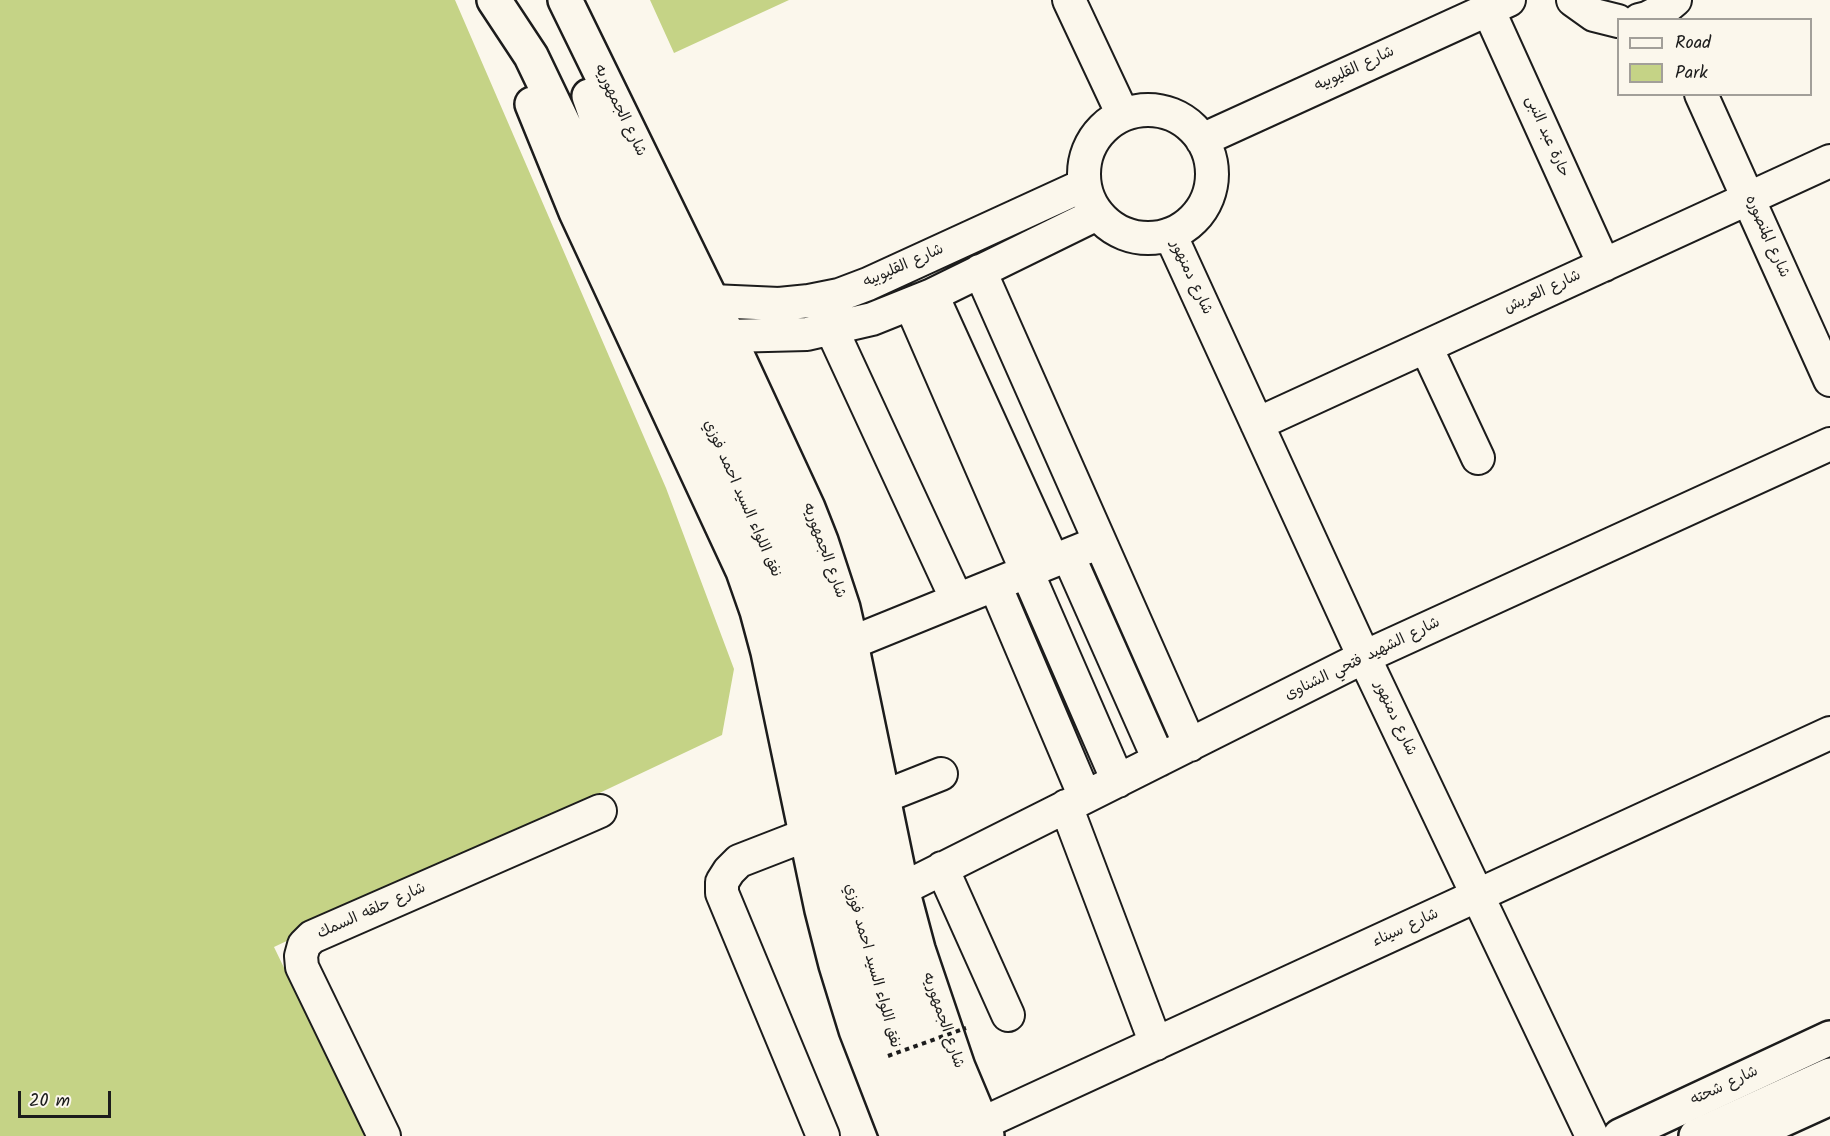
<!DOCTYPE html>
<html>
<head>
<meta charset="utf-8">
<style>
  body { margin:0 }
  #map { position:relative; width:1830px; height:1136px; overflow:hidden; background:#fbf7ec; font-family:Kalam,sans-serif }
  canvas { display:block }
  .legend { position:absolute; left:1617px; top:18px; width:195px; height:78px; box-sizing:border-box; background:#fbf7ec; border:2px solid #a29f99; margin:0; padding:8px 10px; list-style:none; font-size:18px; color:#1c1c1c }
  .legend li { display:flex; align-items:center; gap:12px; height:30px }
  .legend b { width:30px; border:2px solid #a29f99 }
  .scale { position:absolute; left:18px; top:1091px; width:93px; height:27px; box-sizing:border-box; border:3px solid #1c1c1c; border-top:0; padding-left:8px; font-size:18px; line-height:21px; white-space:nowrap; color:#1c1c1c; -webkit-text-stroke:4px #fbf7ec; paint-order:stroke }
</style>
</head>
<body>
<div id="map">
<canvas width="1830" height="1136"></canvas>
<ul class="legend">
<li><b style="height:8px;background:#fbf7ec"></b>Road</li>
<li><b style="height:16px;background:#c5d386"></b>Park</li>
</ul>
<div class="scale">20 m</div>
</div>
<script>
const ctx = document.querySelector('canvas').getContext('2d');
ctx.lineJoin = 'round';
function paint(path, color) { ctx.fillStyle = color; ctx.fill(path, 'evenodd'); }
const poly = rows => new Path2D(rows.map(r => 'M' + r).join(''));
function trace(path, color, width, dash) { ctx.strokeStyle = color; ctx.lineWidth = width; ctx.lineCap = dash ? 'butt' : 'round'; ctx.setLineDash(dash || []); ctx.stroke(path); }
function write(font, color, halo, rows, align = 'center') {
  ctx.font = font + ' Kalam,"Playpen Sans Arabic",sans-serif'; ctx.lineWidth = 4.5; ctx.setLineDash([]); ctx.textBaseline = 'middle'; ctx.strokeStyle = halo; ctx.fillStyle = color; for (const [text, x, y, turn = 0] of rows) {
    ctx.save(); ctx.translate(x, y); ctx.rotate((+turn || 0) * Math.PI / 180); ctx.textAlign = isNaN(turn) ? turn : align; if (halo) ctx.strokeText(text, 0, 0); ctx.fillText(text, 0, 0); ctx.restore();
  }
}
paint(poly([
  [0,0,455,0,666,488,734,669,722,735,274,947,365,1136,0,1136],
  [650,0,789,0,674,53]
]), '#c5d386');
const minor = poly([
  [1069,0,1123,115],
  [1573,0,1594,15,1618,21],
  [1488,9,1604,265],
  [1639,20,1647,18,1663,10,1675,0],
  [1701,94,1830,380],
  '1084 174a64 64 0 1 1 128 0a64 64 0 1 1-128 0Z',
  [1202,140,1509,0],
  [1170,234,1364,657,1592,1136],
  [980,271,1190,745],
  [932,295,1053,561],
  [712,301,779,304,809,301,839,295,868,284,1084,185],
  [911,305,1118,781],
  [832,330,957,600],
  [728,336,807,334,872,319,932,295,1097,214],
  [1426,347,1478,458],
  [1257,424,1830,161],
  [1068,555,1159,760],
  [995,585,1085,797],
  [851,643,1100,542],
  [883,797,941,774],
  [1066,806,1156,1044],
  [806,835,739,861,729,871,722,882,722,893,823,1136],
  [942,868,1008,1015],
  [902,889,1364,657,1830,444],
  [981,1124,1830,733],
  [384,1136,302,967,301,956,304,945,312,937,600,811]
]);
const major = poly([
  [1620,1136,1830,1038],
  [1747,1136,1830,1098]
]);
const highway = poly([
  [494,0,531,56,755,523,771,562,784,598,795,641,851,902,885,1023,928,1136],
  [565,0,712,301,808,508,821,541,843,608,851,643,902,889,918,949,958,1067,987,1136],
  [589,96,596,116,780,516,807,586,820,635,876,895,892,954,911,1016,932,1074,959,1136],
  [532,104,576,212,743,571,757,611,768,652,822,910,836,965,856,1030,897,1136],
  [1696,1136,1830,1075]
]);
trace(minor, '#1c1c1c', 36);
trace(major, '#1c1c1c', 38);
trace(highway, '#1c1c1c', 38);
trace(minor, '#fbf7ec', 32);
trace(major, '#fbf7ec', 33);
trace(highway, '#fbf7ec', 33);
trace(poly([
  [888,1056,966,1028]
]), '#1c1c1c', 4, [4.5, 4.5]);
write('15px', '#1c1c1c', '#fbf7ec', [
  ["شارع القليوبيه",1355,70,-25],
  ["شارع الجمهوريه",619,111,64],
  ["حارة عبد النبى",1546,137,66],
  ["شارع المنصوره",1766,237,66],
  ["شارع القليوبيه",904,267,-24],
  ["شارع دمنهور",1190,278,65],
  ["شارع العريش",1543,293,-25],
  ["نفق اللواء السيد احمد فوزي",741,499,66],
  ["شارع الجمهوريه",823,551,70],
  ["شارع الشهيد فتحي الشناوى",1363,660,-26],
  ["شارع دمنهور",1394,719,65],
  ["شارع حلقه السمك",372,912,-24],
  ["شارع سيناء",1406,929,-25],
  ["نفق اللواء السيد احمد فوزي",871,966,74],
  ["شارع الجمهوريه",942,1021,71],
  ["شارع شحته",1725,1087,-25]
]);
</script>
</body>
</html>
